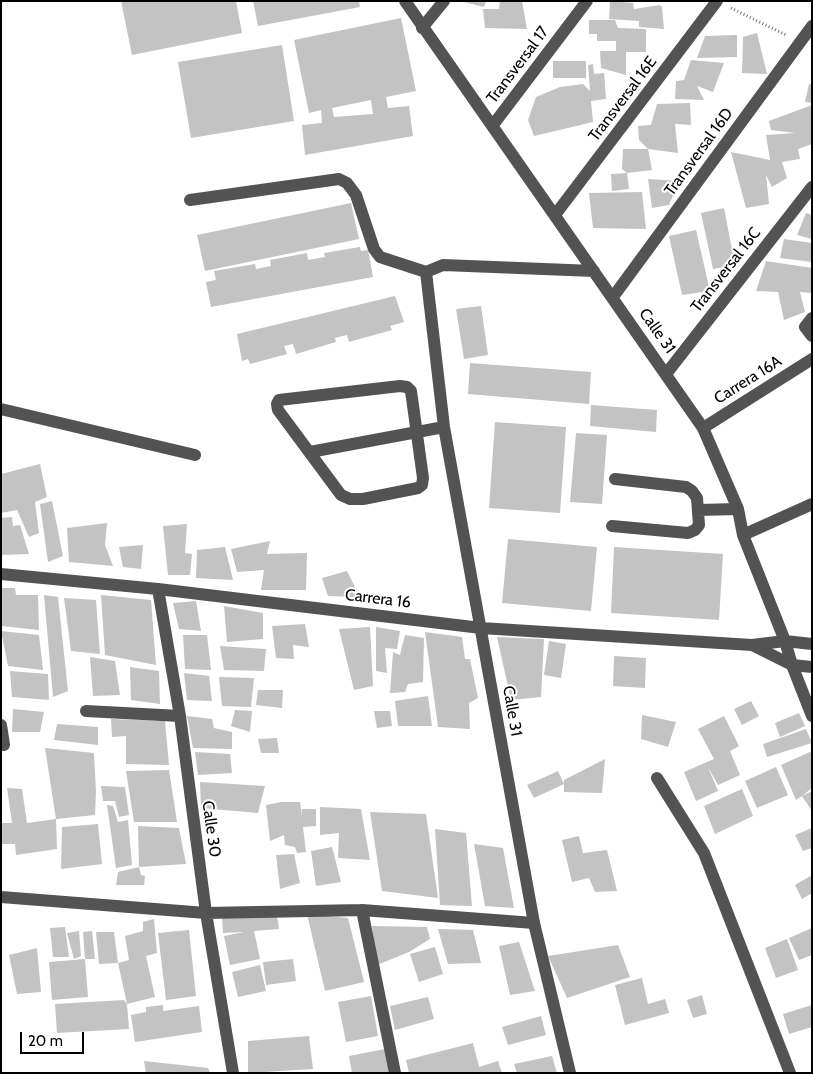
<!DOCTYPE html>
<html>
<head>
<meta charset="utf-8">
<style>
  body { margin:0 }
  #map { position:relative; width:813px; height:1074px; overflow:hidden; background:#fff; font-family:Cabin,sans-serif }
  canvas { display:block }
  .frame { position:absolute; inset:0; border:2px solid #000; pointer-events:none }
  .scale { position:absolute; left:20px; top:1032px; width:64px; height:22px; box-sizing:border-box; border:2px solid #000; border-top:0; padding-left:6px; font-size:15px; line-height:18px; white-space:nowrap; color:#000; -webkit-text-stroke:4px #fff; paint-order:stroke }
</style>
</head>
<body>
<div id="map">
<canvas width="813" height="1074"></canvas>
<div class="frame"></div>
<div class="scale">20 m</div>
</div>
<script>
const ctx = document.querySelector('canvas').getContext('2d');
ctx.lineJoin = 'round';
function paint(path, color) { ctx.fillStyle = color; ctx.fill(path, 'evenodd'); }
const poly = rows => new Path2D(rows.map(r => 'M' + r).join(''));
function trace(path, color, width, dash) { ctx.strokeStyle = color; ctx.lineWidth = width; ctx.lineCap = dash ? 'butt' : 'round'; ctx.setLineDash(dash || []); ctx.stroke(path); }
function write(font, color, halo, rows, align = 'center') {
  ctx.font = font + ' Cabin,sans-serif'; ctx.lineWidth = 4; ctx.setLineDash([]); ctx.textBaseline = 'middle'; ctx.strokeStyle = halo; ctx.fillStyle = color; for (const [text, x, y, turn = 0] of rows) {
    ctx.save(); ctx.translate(x, y); ctx.rotate((+turn || 0) * Math.PI / 180); ctx.textAlign = isNaN(turn) ? turn : align; if (halo) ctx.strokeText(text, 0, 0); ctx.fillText(text, 0, 0); ctx.restore();
  }
}
paint(poly([
  [121,1,236,1,242,33,132,55],
  [253,1,359,1,360,7,258,26],
  [460,1,486,1,484,7],
  [500,1,522,1,527,29,485,28,483,9,499,9],
  [610,1,633,3,634,9,660,5,662,7,664,29,639,27,639,21,609,19],
  [401,18,416,91,386,97,388,108,409,106,413,136,305,155,302,125,322,123,321,110,309,113,294,40],
  [371,100,373,114,334,117,332,108],
  [589,20,615,20,618,28,646,29,646,52,626,52,626,75,601,68,600,51,616,51,616,41,597,41,597,34,589,34],
  [757,33,767,74,742,73,743,37],
  [737,35,737,57,697,58,705,36],
  [282,45,294,121,191,138,178,62],
  [691,60,724,63,713,92,697,86,704,100,675,99,676,81,684,80],
  [553,61,586,61,586,78,553,78],
  [593,64,594,74,604,73,606,99,591,101,593,122,534,136,528,120,536,97,560,87,583,84,590,91,588,65],
  [809,84,812,84,812,103,805,102],
  [690,103,691,125,675,124,678,153,648,149,652,170,627,173,629,189,612,191,611,174,627,173,622,169,623,149,648,149,639,140,638,126,651,125,657,104],
  [812,105,812,144,798,149,800,159,782,162,787,178,772,187,766,175,769,204,746,208,731,152,770,160,766,135,795,133,771,130,769,121],
  [648,179,679,181,669,205,652,208],
  [642,192,646,229,593,228,589,193],
  [351,203,359,239,205,271,197,235],
  [724,208,735,265,713,269,701,213],
  [806,213,812,215,812,239,797,235],
  [696,230,710,291,682,295,669,236],
  [784,239,812,243,812,262,780,258],
  [360,247,361,251,368,250,373,277,211,307,206,282,216,280,214,271,255,264,256,269,271,266,270,260,307,253,308,260,325,257,324,253],
  [766,261,812,268,812,293,800,292,805,312,784,320,778,292,756,291],
  [395,296,404,322,390,326,392,330,349,342,347,335,335,338,336,342,296,354,293,344,284,346,287,354,250,364,248,359,242,361,237,334],
  [481,306,488,355,464,359,456,309],
  [470,363,591,372,589,404,468,394],
  [591,405,657,410,656,432,590,426],
  [495,422,566,427,560,513,489,508],
  [576,433,607,435,602,504,570,502],
  [40,464,47,497,35,502,39,533,29,537,17,510,1,513,1,474],
  [52,501,63,556,48,562,40,504],
  [12,517,13,526,20,525,29,554,1,555,1,518],
  [107,523,105,545,113,566,69,562,67,528],
  [187,524,185,553,192,554,190,575,168,575,163,526],
  [508,539,597,547,591,611,502,603],
  [270,541,267,554,307,553,306,590,261,590,264,570,237,572,231,549],
  [143,545,141,569,123,567,119,547],
  [225,547,233,580,196,578,197,550],
  [614,547,723,554,719,620,611,613],
  [347,571,360,597,328,596,322,578],
  [1,588,15,588,16,595,38,595,39,630,1,626],
  [44,595,58,597,68,691,53,697],
  [101,595,151,600,156,665,105,655],
  [64,598,96,600,100,654,71,651],
  [196,601,201,631,179,629,173,603],
  [224,606,263,613,263,639,227,642],
  [305,624,309,647,293,645,294,659,276,658,272,626],
  [370,627,373,686,354,690,339,629],
  [376,627,400,631,397,649,385,648,387,673,376,671],
  [1,631,39,635,43,670,8,666],
  [425,632,462,637,465,659,470,659,478,698,469,703,470,729,438,727],
  [183,635,207,635,211,670,185,669],
  [405,635,424,638,423,682,408,684,405,692,390,693,393,652,400,655],
  [497,637,544,639,541,697,511,700],
  [549,641,566,644,561,678,544,675],
  [220,646,266,649,264,671,224,670],
  [614,656,646,658,645,688,613,686],
  [90,657,115,661,120,695,93,696],
  [130,667,159,671,160,704,131,700],
  [10,671,48,674,49,700,12,697],
  [184,673,209,676,212,701,187,700],
  [219,677,254,678,251,707,222,706],
  [258,690,283,690,282,708,256,705],
  [428,696,432,726,398,726,395,701],
  [751,701,759,716,742,725,734,709],
  [13,709,44,712,40,732,12,732],
  [235,710,252,711,250,732,231,726],
  [374,711,390,711,392,726,377,728],
  [799,713,805,726,780,737,775,723],
  [642,715,676,722,668,747,641,739],
  [187,716,212,719,214,728,232,732,232,749,193,748],
  [724,716,739,746,730,751,740,775,718,785,708,767,718,791,696,801,684,772,714,759,698,729],
  [111,719,165,721,169,765,126,764,126,736,112,737],
  [57,724,98,727,98,745,54,740],
  [806,729,812,743,767,757,763,744],
  [277,738,279,753,261,753,258,739],
  [45,748,94,753,96,792,95,815,56,819],
  [812,751,812,788,802,796,812,791,812,811,802,796,796,800,781,765],
  [195,752,230,754,232,773,198,775],
  [605,759,602,793,564,792,564,780],
  [776,767,788,795,757,808,745,781],
  [169,770,177,822,134,822,126,771],
  [558,771,564,784,534,798,527,785],
  [200,782,265,786,258,813,201,808],
  [101,786,125,787,129,815,119,817,115,801,103,801],
  [7,788,22,789,27,823,56,819,57,849,16,855,15,844,1,844,1,823,12,823],
  [742,789,753,816,715,834,704,806],
  [281,802,300,802,302,816,302,809,316,809,316,826,303,827,306,852,297,853,295,847,285,845,284,835,270,841,266,805],
  [107,805,113,806,118,822,128,820,132,865,116,868],
  [320,807,361,809,370,860,338,858,339,833,320,835],
  [370,812,426,814,438,898,382,891],
  [98,824,102,864,61,869,62,827],
  [138,826,179,828,186,864,139,867],
  [812,828,812,848,803,851,795,835],
  [435,829,466,833,472,906,440,905],
  [579,836,583,853,607,850,617,891,595,892,589,878,572,882,562,840],
  [474,844,503,848,514,908,485,906],
  [332,847,341,882,316,886,311,851],
  [294,854,300,883,280,889,276,855],
  [139,867,141,875,145,876,144,885,116,885,118,872],
  [812,875,812,893,802,899,795,885],
  [307,914,348,918,364,982,325,991],
  [277,916,279,929,254,931,260,959,230,965,224,936,244,932,223,933,222,917],
  [154,919,157,953,146,956,155,997,127,1004,118,963,99,964,96,932,114,932,118,963,129,960,125,936,143,931,143,922],
  [372,926,427,927,430,939,409,952,377,965],
  [65,927,69,957,53,957,50,928],
  [812,928,812,955,799,960,789,938],
  [438,929,473,930,481,963,448,964],
  [189,930,196,996,166,1000,158,933],
  [79,931,81,956,74,959,67,933],
  [92,931,95,959,85,959,83,932],
  [787,939,798,970,776,978,765,948],
  [519,942,535,991,510,995,499,946],
  [618,945,630,977,567,998,548,956],
  [435,947,443,974,419,982,410,954],
  [37,948,41,992,17,994,9,955],
  [85,959,88,997,52,1000,49,962],
  [293,959,296,981,266,985,263,962],
  [260,965,266,991,238,997,232,972],
  [642,978,648,1004,665,999,669,1013,625,1025,615,985],
  [702,995,707,1014,693,1018,687,1000],
  [371,996,378,1036,346,1042,338,1002],
  [428,997,434,1019,395,1030,390,1006],
  [124,1000,127,1004,129,1029,57,1033,55,1004],
  [163,1005,163,1011,199,1006,202,1032,135,1042,131,1015,146,1012,146,1007],
  [812,1005,812,1027,789,1034,783,1014],
  [541,1016,546,1035,508,1045,502,1027],
  [309,1036,313,1069,248,1073,248,1041],
  [473,1043,479,1067,498,1061,502,1073,409,1073,406,1060],
  [385,1049,390,1073,352,1073,349,1056],
  [552,1056,557,1073,517,1073,514,1064],
  [144,1061,208,1068,210,1073,146,1073]
]), '#c3c3c3');
trace(poly([
  [731,8,786,35]
]), '#757575', 3, [1, 2.5]);
trace(poly([
  [405,1,703,428,738,509,743,535,785,641,792,665,812,716],
  [422,28,444,1],
  [493,125,587,1],
  [190,200,339,179,347,183,356,195,374,249,380,257,426,272],
  [555,215,717,1],
  [613,297,812,26],
  [812,318,805,327,812,336],
  [666,374,812,187],
  [400,386,407,387,411,391,423,478,422,485,418,488,363,499,350,499,341,495,278,410,277,404,279,400,400,386],
  [1,409,195,455],
  [703,428,812,359],
  [310,452,444,427],
  [698,510,738,509],
  [612,526,688,533,695,530,699,525,697,498,692,491,686,487,615,479],
  [743,535,812,504],
  [1,574,158,589,481,628,752,645,785,641,812,644],
  [158,589,180,716,206,913,233,1073],
  [752,645,792,665,812,667],
  [86,711,180,716],
  [1,725,4,745],
  [657,778,704,853,790,1073],
  [1,897,206,913,362,910,534,923],
  [362,910,395,1073],
  [570,1073,534,923,444,427,426,272,443,265,594,271]
]), '#535353', 12);
write('16px', '#000', '#fff', [
  ["Transversal 17",518,65,-53],
  ["Transversal 16E",623,99,-53],
  ["Transversal 16D",699,152,-54],
  ["Transversal 16C",726,270,-52],
  ["Calle 31",657,331,55],
  ["Carrera 16A",748,380,-32],
  ["Carrera 16",378,599,7],
  ["Calle 31",512,711,80],
  ["Calle 30",211,829,82]
]);
</script>
</body>
</html>
